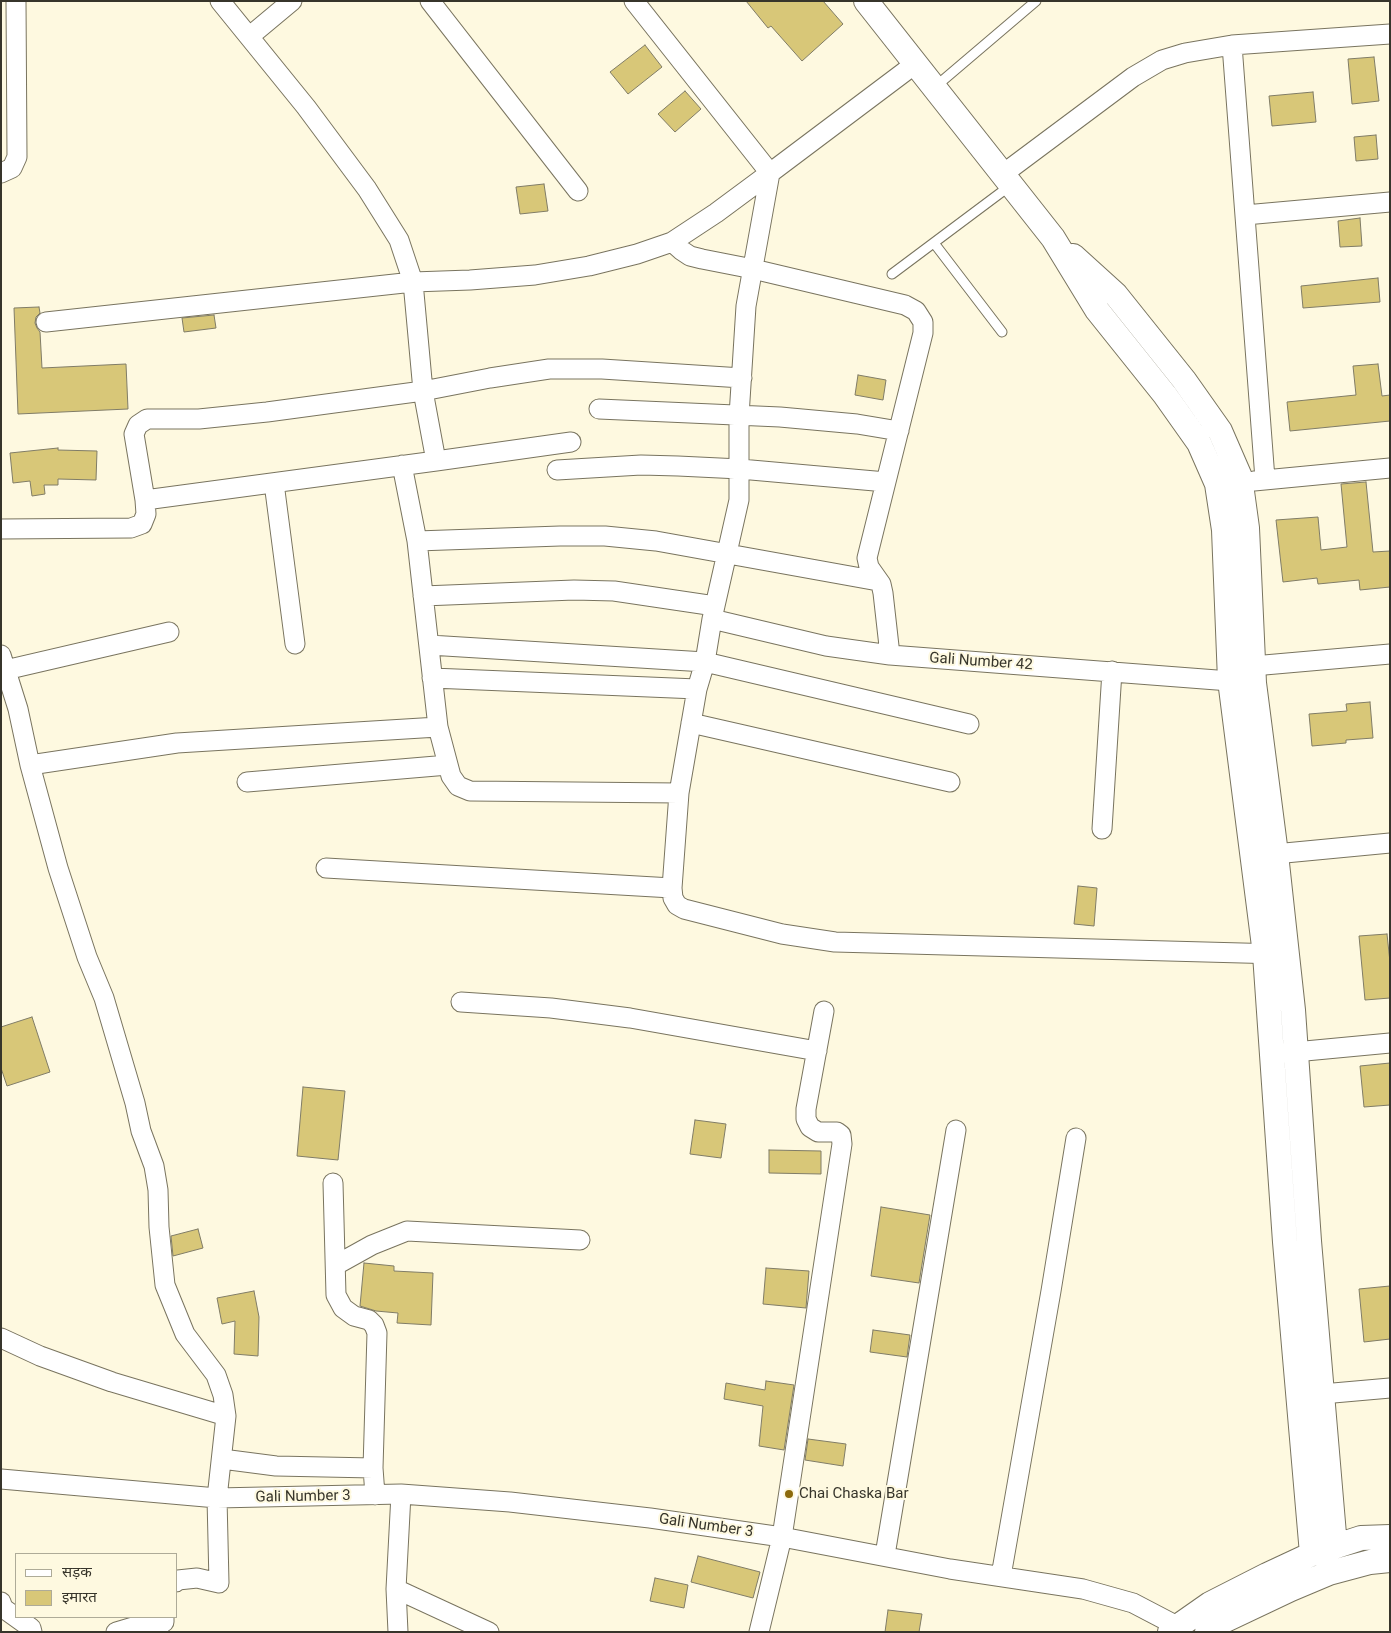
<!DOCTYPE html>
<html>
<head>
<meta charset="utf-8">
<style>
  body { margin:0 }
  #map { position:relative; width:1391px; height:1633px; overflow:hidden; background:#fef9e0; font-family:Roboto,"Noto Sans Devanagari",sans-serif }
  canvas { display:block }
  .frame { position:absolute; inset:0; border:2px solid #37352b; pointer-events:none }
  .legend { position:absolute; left:15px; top:1553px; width:162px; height:65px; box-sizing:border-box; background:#fef9e0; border:1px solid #aeab98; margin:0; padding:6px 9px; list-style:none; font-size:15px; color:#37352b }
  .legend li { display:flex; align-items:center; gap:10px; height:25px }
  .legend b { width:25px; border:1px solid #aeab98 }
</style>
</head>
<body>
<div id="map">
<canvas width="1391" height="1633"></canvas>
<div class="frame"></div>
<ul class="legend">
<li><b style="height:6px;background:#fff"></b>सड़क</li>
<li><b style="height:14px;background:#d8c778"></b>इमारत</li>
</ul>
</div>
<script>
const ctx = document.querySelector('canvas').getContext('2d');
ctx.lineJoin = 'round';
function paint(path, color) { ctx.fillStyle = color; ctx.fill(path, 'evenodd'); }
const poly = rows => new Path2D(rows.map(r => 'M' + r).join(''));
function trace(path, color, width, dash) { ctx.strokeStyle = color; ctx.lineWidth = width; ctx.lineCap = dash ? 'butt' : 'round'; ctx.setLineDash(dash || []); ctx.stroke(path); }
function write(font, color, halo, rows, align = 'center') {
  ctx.font = font + ' Roboto,sans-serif'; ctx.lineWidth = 4; ctx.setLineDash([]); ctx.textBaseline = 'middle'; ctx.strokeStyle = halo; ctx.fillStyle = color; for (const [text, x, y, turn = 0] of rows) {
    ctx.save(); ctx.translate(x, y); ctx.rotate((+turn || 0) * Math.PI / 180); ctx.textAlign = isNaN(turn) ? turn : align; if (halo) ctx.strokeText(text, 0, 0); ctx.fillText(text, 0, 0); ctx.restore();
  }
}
const building = poly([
  [746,1,823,1,843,24,802,61,771,26,768,28,746,1],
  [645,45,662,67,628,94,610,72,645,45],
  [1374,57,1379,101,1352,104,1348,59,1374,57],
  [685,91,701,109,675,132,658,114,685,91],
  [1313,92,1316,122,1272,126,1269,96,1313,92],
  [1376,135,1378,159,1356,161,1354,137,1376,135],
  [544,184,548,211,520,214,516,187,544,184],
  [1360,218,1362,246,1340,247,1338,221,1360,218],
  [1378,278,1380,302,1303,308,1301,286,1378,278],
  [39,307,40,313,36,317,35,323,37,328,40,332,42,368,126,364,128,409,18,414,14,308,39,307],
  [214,315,216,328,184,332,182,318,214,315],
  [1378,364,1382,396,1390,395,1390,421,1290,431,1287,402,1356,395,1353,366,1378,364],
  [858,375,886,380,883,400,855,395,858,375],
  [58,448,58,450,97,451,96,480,58,479,58,485,44,485,45,494,32,496,30,481,13,483,10,453,58,448],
  [1366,482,1373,552,1390,551,1390,587,1360,590,1359,580,1318,584,1317,578,1283,582,1276,520,1318,517,1321,550,1347,547,1341,484,1366,482],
  [1370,702,1373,738,1346,740,1346,743,1312,746,1309,714,1347,711,1346,704,1370,702],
  [1078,886,1097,888,1094,926,1074,924,1078,886],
  [1387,934,1390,962,1390,998,1365,1000,1359,936,1387,934],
  [32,1017,50,1072,7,1086,1,1068,1,1027,32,1017],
  [1390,1063,1390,1105,1364,1107,1360,1066,1390,1063],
  [303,1087,345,1091,338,1160,297,1156,303,1087],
  [695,1120,726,1124,721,1158,690,1154,695,1120],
  [769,1150,821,1151,821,1174,769,1173,769,1150],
  [881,1207,930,1215,919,1283,871,1276,881,1207],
  [198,1229,203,1248,173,1256,171,1236,198,1229],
  [364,1263,394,1266,394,1271,433,1273,431,1325,397,1323,398,1313,376,1311,360,1306,364,1263],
  [766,1268,809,1271,806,1308,763,1304,766,1268],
  [1390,1286,1390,1339,1364,1342,1359,1289,1390,1286],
  [254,1291,259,1317,258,1356,234,1354,235,1321,222,1324,217,1298,254,1291],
  [873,1330,910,1335,907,1357,870,1352,873,1330],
  [766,1381,794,1385,784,1450,759,1446,763,1406,724,1399,726,1383,765,1390,766,1381],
  [808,1439,846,1444,843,1466,805,1460,808,1439],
  [698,1556,760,1572,753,1598,691,1582,698,1556],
  [655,1578,688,1585,684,1608,650,1601,655,1578],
  [888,1610,922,1614,919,1632,885,1632,888,1610]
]);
paint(building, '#d8c778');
trace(building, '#807c66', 1);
const service = poly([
  [935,87,1036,1],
  [934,243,1002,332],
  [892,274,1011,185]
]);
const minor = poly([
  [430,1,578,191],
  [634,1,770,173,915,64],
  [250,36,292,1],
  [1232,45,1265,479],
  [1,173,12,168,17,157,16,1],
  [770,173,746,306,739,416,739,500,712,619,705,662,697,689,679,793,672,888,673,898,677,905,684,909,782,934,835,942,1279,954],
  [1003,174,1133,77,1162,60,1185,53,1232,45,1390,34],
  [1245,215,1390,202],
  [672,242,681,250,690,256,702,259,753,269,905,305,916,311,923,322,923,333,867,558,869,567,881,584,883,593,890,655],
  [46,322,413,282,399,240,367,189,306,107,220,1],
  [599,409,780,417,857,424,899,431],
  [436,461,571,442],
  [402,465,417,541,560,536,605,536,656,541,878,581],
  [557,470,641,465,678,466,740,469,886,482],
  [1254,481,1390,468],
  [274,483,295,644],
  [145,500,436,461,423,391,490,378,549,369,602,369,742,378],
  [1,529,131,528,142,524,146,514,145,500,134,434,138,425,147,419,199,419,267,412,423,391,413,282,470,280,535,275,589,266,637,254,672,242,716,213,770,173],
  [417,541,438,727,451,776,458,786,470,791,679,793],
  [423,596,574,590,614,591,715,606],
  [712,619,826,646,890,655,1243,682],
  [429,645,705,662,969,724],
  [1,655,18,709,30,765,58,868,87,957,104,998,135,1103,141,1131,154,1166,158,1190,159,1227,165,1285,185,1334,216,1375,223,1395,226,1416,217,1498,219,1583,197,1578,178,1580,176,1582],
  [1253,666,1390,654],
  [1,671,169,632],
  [432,678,697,689],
  [691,723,950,782],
  [30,765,177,743,438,727],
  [247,782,448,765],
  [1102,829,1112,671],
  [1264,855,1390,843],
  [326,868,672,888],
  [461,1002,551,1008,630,1018,817,1051],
  [1284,1053,1390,1043],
  [333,1183,336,1295,343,1308,354,1316,369,1320,374,1325,377,1333,373,1468,375,1495],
  [336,1265,372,1245,407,1231,580,1240],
  [1,1338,40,1356,112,1382,226,1416],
  [1322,1394,1390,1388],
  [222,1459,276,1466,373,1468],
  [1,1479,217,1498,401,1494,510,1502,650,1518,782,1537,950,1569,1083,1589,1133,1603,1177,1626,1180,1632],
  [885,1555,956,1130],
  [1001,1576,1051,1291,1076,1138],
  [396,1589,489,1632],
  [1,1602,3,1608,31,1628,32,1632],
  [116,1632,143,1624,164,1622,164,1617],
  [398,1632,396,1589,401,1494],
  [759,1632,782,1537,842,1144,841,1135,837,1132,818,1132,810,1127,806,1119,806,1109,824,1011]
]);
const tertiary = poly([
  [866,1,1053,238,1097,310,1165,395,1199,443,1217,484,1224,530,1230,680,1265,954,1285,1242,1312,1554],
  [1073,256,1116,295,1184,380,1220,431,1240,477,1247,528,1254,683,1276,854,1293,1010,1309,1241,1335,1546],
  [1170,1632,1210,1604,1267,1575,1312,1554,1361,1538,1390,1537],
  [1207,1632,1217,1624,1291,1589,1329,1573,1370,1562,1390,1560]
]);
trace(service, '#79745f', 11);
trace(minor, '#79745f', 21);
trace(tertiary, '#79745f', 26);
trace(service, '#fff', 9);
trace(minor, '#fff', 19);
trace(tertiary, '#fff', 24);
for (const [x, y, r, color] of [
  [789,1494,5,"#8c6a0b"]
]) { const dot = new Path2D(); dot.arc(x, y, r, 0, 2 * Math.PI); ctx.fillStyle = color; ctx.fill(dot); trace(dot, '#fef9e0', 2); }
write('15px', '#37352b', '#fef9e0', [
  ["Gali Number 42",981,662,4],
  ["Gali Number 3",303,1497,-1],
  ["Gali Number 3",706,1526,8]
]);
write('15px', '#37352b', '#fef9e0', [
  ["Chai Chaska Bar",799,1494]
], 'left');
</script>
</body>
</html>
